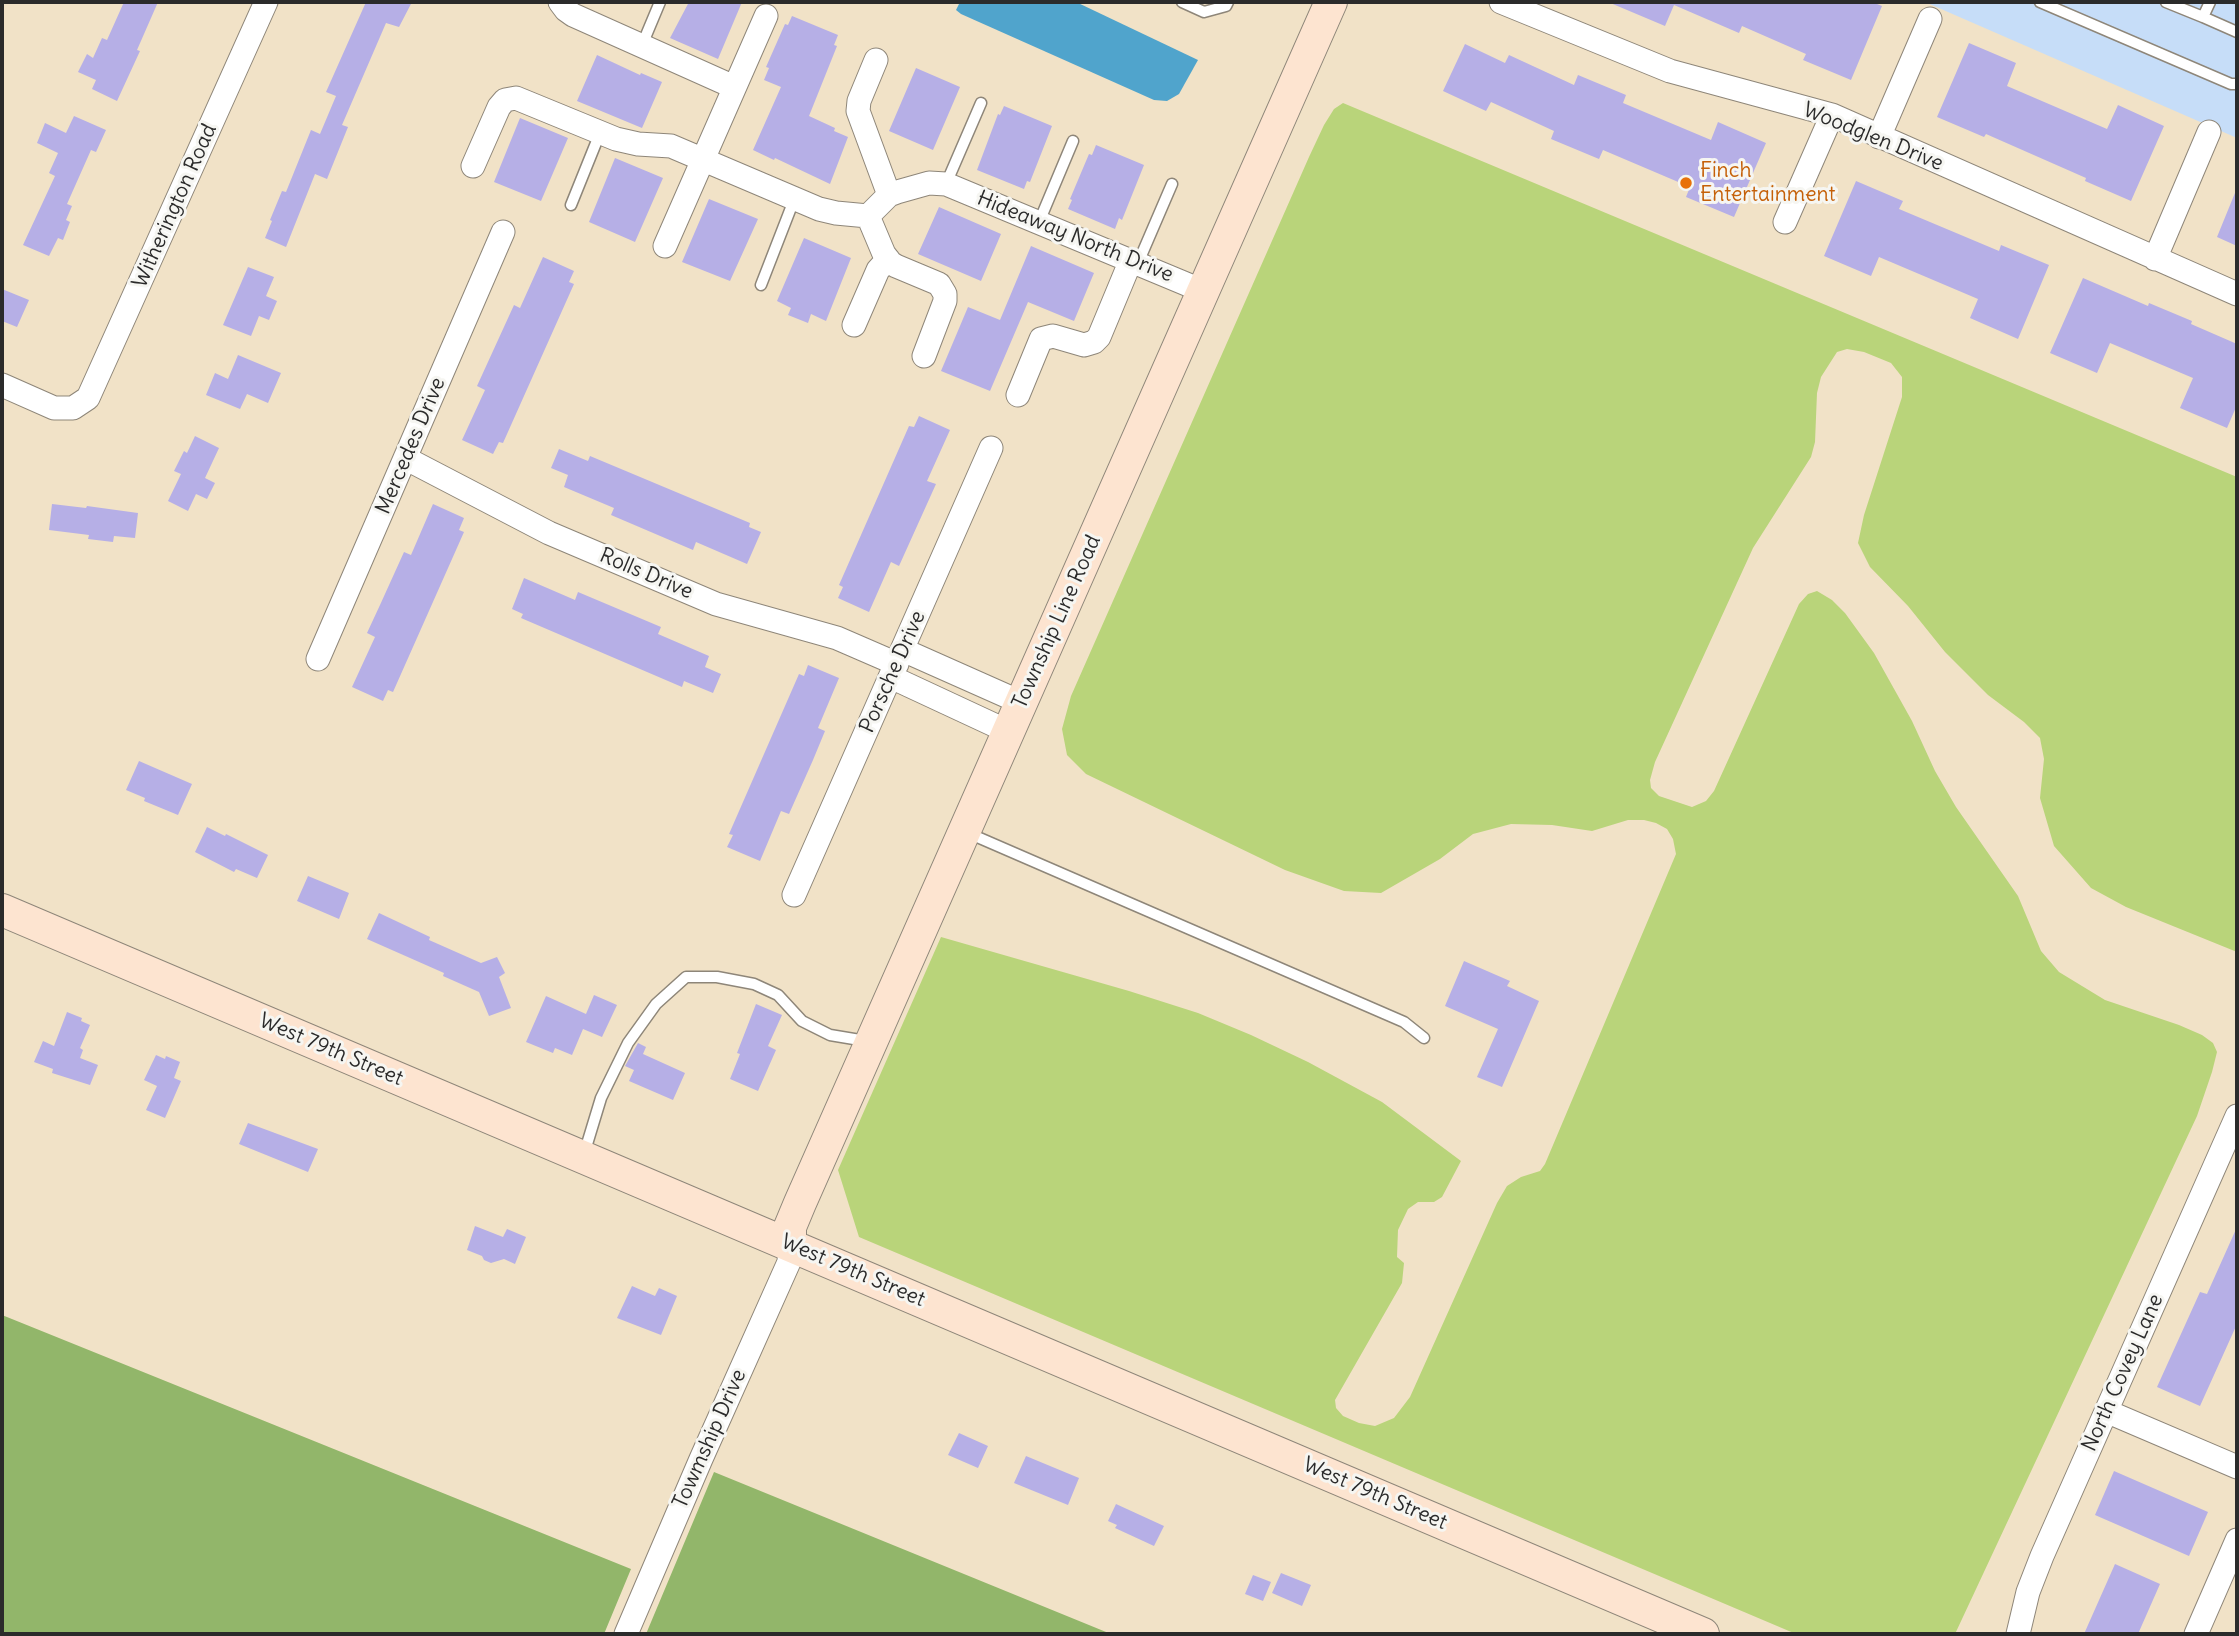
<!DOCTYPE html>
<html>
<head>
<meta charset="utf-8">
<style>
  body { margin:0 }
  #map { position:relative; width:2239px; height:1636px; overflow:hidden; background:#f1e2c7; font-family:Delius,sans-serif }
  canvas { display:block }
  .frame { position:absolute; inset:0; border:4px solid #2b2b2b; pointer-events:none }
</style>
</head>
<body>
<div id="map">
<canvas width="2239" height="1636"></canvas>
<div class="frame"></div>
</div>
<script>
const ctx = document.querySelector('canvas').getContext('2d');
ctx.lineJoin = 'round';
function paint(path, color) { ctx.fillStyle = color; ctx.fill(path, 'evenodd'); }
const poly = rows => new Path2D(rows.map(r => 'M' + r).join(''));
function trace(path, color, width, dash) { ctx.strokeStyle = color; ctx.lineWidth = width; ctx.lineCap = dash ? 'butt' : 'round'; ctx.setLineDash(dash || []); ctx.stroke(path); }
function write(font, color, halo, rows, align = 'center') {
  ctx.font = font + ' Delius,sans-serif'; ctx.lineWidth = 6; ctx.setLineDash([]); ctx.textBaseline = 'middle'; ctx.strokeStyle = halo; ctx.fillStyle = color; for (const [text, x, y, turn = 0] of rows) {
    ctx.save(); ctx.translate(x, y); ctx.rotate((+turn || 0) * Math.PI / 180); ctx.textAlign = isNaN(turn) ? turn : align; if (halo) ctx.strokeText(text, 0, 0); ctx.fillText(text, 0, 0); ctx.restore();
  }
}
paint(poly([
  [1925,2,2237,2,2237,138]
]), '#c6ddf8');
paint(poly([
  [1343,103,2237,477,2237,952,2126,907,2091,888,2054,846,2040,798,2044,759,2040,738,2024,722,1988,695,1945,652,1908,606,1870,567,1858,543,1864,515,1902,397,1902,377,1891,363,1864,352,1847,349,1837,352,1821,377,1817,393,1815,442,1811,457,1753,548,1655,762,1650,780,1651,788,1659,796,1692,807,1706,801,1714,791,1799,604,1808,594,1817,591,1832,600,1845,613,1874,653,1912,721,1935,771,1956,807,2018,896,2041,951,2059,972,2105,1000,2179,1025,2202,1035,2213,1043,2217,1052,2212,1072,2197,1116,2183,1146,1955,1634,1796,1634,859,1237,838,1170,941,937,1129,991,1198,1013,1251,1035,1308,1062,1382,1102,1461,1161,1442,1197,1434,1202,1418,1202,1408,1209,1398,1230,1397,1257,1404,1263,1402,1283,1335,1400,1336,1408,1343,1416,1359,1423,1375,1426,1394,1418,1410,1397,1497,1203,1507,1186,1521,1177,1540,1171,1545,1164,1676,854,1673,839,1667,829,1656,823,1644,820,1628,820,1592,831,1552,825,1511,824,1473,834,1440,859,1381,893,1344,891,1285,870,1086,774,1067,755,1062,729,1071,696,1309,157,1324,125,1334,109]
]), '#b9d47a');
paint(poly([
  [2,1315,631,1569,604,1634,2,1634],
  [714,1472,1111,1634,646,1634]
]), '#92b66a');
paint(poly([
  [960,2,1076,2,1198,60,1179,94,1167,101,1154,100,961,14,956,10]
]), '#50a4cc');
paint(poly([
  [124,2,158,2,137,50,140,51,117,101,92,89,96,80,78,72,87,54,93,58,102,38,107,40],
  [366,2,412,2,399,27,386,23,342,125,348,127,327,179,315,174,286,247,265,238,272,221,270,220,282,191,286,192,311,130,320,134,336,96,326,92],
  [689,2,742,2,718,59,670,38],
  [1608,2,1872,2,1882,6,1851,80,1803,60,1806,54,1742,26,1739,33,1674,5,1665,26],
  [792,16,838,35,834,45,837,46,809,116,835,128,834,131,848,137,830,184,775,158,774,160,753,150,781,87,764,80,769,68,766,67,785,24,788,25],
  [1969,43,2016,63,2007,86,2107,129,2118,105,2164,126,2131,201,2085,181,2086,178,1986,134,1984,137,1937,117],
  [1465,44,1505,63,1509,55,1574,85,1578,75,1626,95,1623,103,1711,140,1718,122,1766,143,1734,217,1686,197,1690,187,1603,150,1599,159,1551,139,1554,131,1491,102,1486,111,1443,91],
  [597,55,640,75,641,73,662,82,642,128,577,101],
  [916,68,960,87,933,150,889,131],
  [1004,106,1052,126,1030,182,1027,181,1024,189,977,170,998,114,1000,115],
  [74,116,106,130,96,152,91,150,67,204,72,206,66,220,70,222,63,240,58,238,49,256,23,245,55,176,49,173,58,153,37,143,45,123,66,133],
  [520,118,568,138,541,201,494,182],
  [1096,145,1144,165,1122,220,1119,218,1115,229,1068,209,1072,200,1070,199,1089,154,1092,155],
  [615,158,663,178,635,242,589,222],
  [1856,181,1903,201,1899,209,1999,251,2001,245,2049,265,2018,339,1970,318,1978,299,1879,257,1871,276,1824,256],
  [2237,188,2237,246,2217,237],
  [709,199,758,219,730,281,682,262],
  [939,207,1001,234,981,281,918,254],
  [804,238,851,258,826,321,811,314,808,323,788,315,791,308,777,301],
  [1031,246,1094,273,1074,321,1028,302,990,391,941,371,968,307,1000,320],
  [543,257,574,271,569,282,574,284,503,443,499,442,493,454,462,440,485,390,477,386,514,305,520,308],
  [248,267,274,277,266,296,277,301,269,320,259,316,251,336,223,325],
  [2083,278,2148,306,2149,303,2192,321,2191,324,2237,344,2237,405,2227,428,2180,408,2193,378,2110,343,2097,373,2050,353],
  [2,289,29,300,17,327,2,321],
  [238,355,281,373,268,403,247,394,240,409,206,395,215,373,228,379],
  [919,416,950,430,927,481,936,484,899,566,891,562,869,612,838,598,843,587,839,585,909,426,914,427],
  [195,436,219,448,205,478,215,483,207,499,196,494,188,511,168,501,181,474,174,471,184,451,187,453],
  [559,449,588,461,590,456,750,523,749,527,761,532,747,564,696,542,693,550,611,515,614,508,564,487,568,475,551,468],
  [52,504,86,508,87,506,138,513,135,538,114,536,113,542,88,539,89,535,49,530],
  [433,504,464,518,459,530,464,532,393,692,388,690,383,701,352,687,375,637,367,633,380,605,404,552,411,555],
  [524,578,575,600,578,592,661,627,658,634,709,656,705,667,721,674,713,693,684,681,682,687,521,618,523,614,512,609],
  [808,665,839,678,818,728,825,731,813,760,789,814,781,811,760,861,727,847,733,835,729,834,799,674,804,676],
  [139,761,192,784,178,815,144,801,145,798,126,790],
  [207,827,225,836,226,834,268,855,257,878,236,869,234,872,195,852],
  [308,876,349,893,339,919,297,901],
  [379,913,430,937,429,940,481,963,497,957,505,973,499,977,511,1008,489,1016,479,992,443,976,444,973,367,939],
  [1464,961,1510,981,1507,986,1539,1001,1502,1087,1477,1077,1498,1029,1445,1006],
  [594,995,617,1005,602,1037,583,1029,572,1055,555,1048,553,1053,526,1042,546,996,586,1014],
  [756,1004,782,1015,768,1046,776,1050,758,1091,730,1079,740,1054,737,1053],
  [67,1012,82,1018,81,1021,90,1025,80,1048,83,1050,80,1058,98,1065,90,1085,52,1073,53,1069,34,1062,43,1041,54,1046],
  [638,1043,646,1047,643,1054,685,1073,673,1100,629,1081,634,1070,625,1066],
  [156,1055,165,1059,166,1056,180,1062,174,1078,181,1081,165,1118,146,1110,157,1086,144,1080],
  [248,1123,318,1149,308,1172,239,1144],
  [475,1226,503,1237,507,1229,526,1237,515,1264,504,1259,491,1263,484,1260,482,1256,467,1250],
  [2237,1227,2237,1324,2200,1406,2157,1387,2200,1292,2207,1294],
  [632,1286,655,1296,659,1288,677,1296,661,1335,617,1318],
  [959,1433,988,1446,978,1468,948,1455],
  [1026,1456,1079,1478,1068,1505,1014,1483],
  [2114,1471,2208,1512,2189,1556,2095,1515],
  [1116,1504,1164,1526,1154,1546,1115,1528,1117,1525,1108,1521],
  [2115,1564,2160,1584,2138,1634,2084,1634],
  [1281,1573,1311,1585,1302,1606,1272,1593],
  [1253,1575,1271,1582,1263,1601,1245,1594]
]), '#b6afe6');
const lane = poly([
  [1182,2,1204,12,1226,6,1228,2],
  [2040,2,2231,84,2237,84],
  [2166,2,2203,17,2210,2],
  [2203,17,2237,32],
  [642,45,660,2],
  [946,184,981,103],
  [571,205,600,133],
  [1039,222,1073,141],
  [1138,263,1172,184],
  [761,285,794,200],
  [968,833,1404,1022,1424,1038],
  [584,1154,601,1098,628,1043,656,1004,686,977,717,977,754,984,778,995,802,1021,830,1035,866,1041]
]);
const street = poly([
  [560,2,566,10,573,15,734,87],
  [1501,2,1670,71,1832,115,2237,294],
  [876,60,859,101,858,111,889,195],
  [1879,137,1930,19],
  [473,166,499,107,505,100,516,98,616,139,638,144,671,146,819,209,836,213,868,216],
  [868,216,889,195,897,192,929,183,946,184,1203,291],
  [868,216,884,254,891,263,896,266,939,284,945,294,945,301,924,356],
  [1785,222,1832,115],
  [665,246,766,16],
  [2155,259,2209,132],
  [854,325,878,270,888,259],
  [2,385,54,408,73,408,88,398,266,2],
  [1018,395,1041,339,1053,336,1084,345,1094,342,1099,337,1131,260],
  [405,458,549,533,716,604,837,638,897,664],
  [903,650,1020,702],
  [318,659,503,232],
  [891,677,1007,731],
  [794,895,991,448],
  [2106,1411,2237,1467],
  [626,1634,701,1459,789,1262,790,1244],
  [2018,1634,2028,1592,2042,1556,2237,1116],
  [2196,1634,2237,1540]
]);
const secondary = poly([
  [2,910,1703,1634],
  [790,1244,790,1227,800,1203,1331,2]
]);
trace(lane, '#8e8679', 13);
trace(street, '#8e8679', 25);
trace(secondary, '#8e8679', 34);
trace(lane, '#fff', 10);
trace(street, '#fff', 23);
trace(secondary, '#fde4d0', 32);
for (const [x, y, r, color] of [
  [1686,183,7,"#e8710a"]
]) { const dot = new Path2D(); dot.arc(x, y, r, 0, 2 * Math.PI); ctx.fillStyle = color; ctx.fill(dot); trace(dot, '#f6f6f2', 2.5); }
write('21px', '#2b2b2b', '#f6f6f2', [
  ["Woodglen Drive",1873,137,22],
  ["Witherington Road",175,206,-66],
  ["Hideaway North Drive",1075,237,22],
  ["Mercedes Drive",411,446,-67],
  ["Rolls Drive",646,574,23],
  ["Township Line Road",1057,622,-66],
  ["Porsche Drive",893,672,-66],
  ["West 79th Street",331,1050,23],
  ["West 79th Street",853,1271,23],
  ["North Covey Lane",2123,1373,-66],
  ["Towmship Drive",710,1439,-66],
  ["West 79th Street",1375,1494,23]
]);
write('21px', '#c56008', '#f6f6f2', [
  ["Finch",1700,171],
  ["Entertainment",1700,195]
], 'left');
</script>
</body>
</html>
